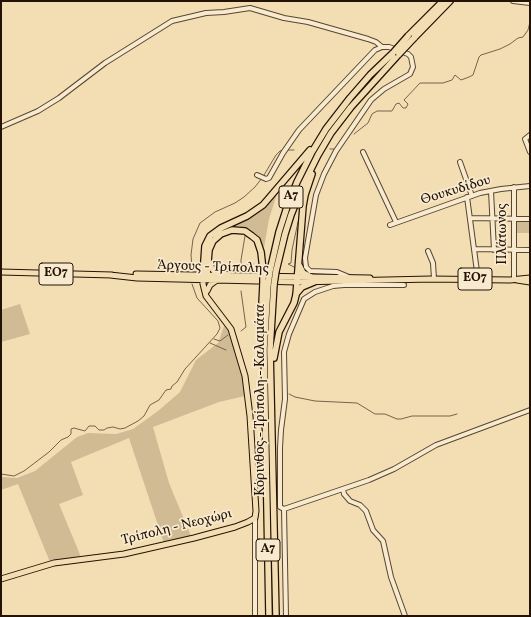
<!DOCTYPE html>
<html>
<head>
<meta charset="utf-8">
<style>
  body { margin:0 }
  #map { position:relative; width:531px; height:617px; overflow:hidden; background:#f3deb3; font-family:Vollkorn,serif }
  canvas { display:block }
  .frame { position:absolute; inset:0; border:2px solid #241205; pointer-events:none }
</style>
</head>
<body>
<div id="map">
<canvas width="531" height="617"></canvas>
<div class="frame"></div>
</div>
<script>
const ctx = document.querySelector('canvas').getContext('2d');
ctx.lineJoin = 'round';
function paint(path, color) { ctx.fillStyle = color; ctx.fill(path, 'evenodd'); }
const poly = rows => new Path2D(rows.map(r => 'M' + r).join(''));
function trace(path, color, width, dash) { ctx.strokeStyle = color; ctx.lineWidth = width; ctx.lineCap = dash ? 'butt' : 'round'; ctx.setLineDash(dash || []); ctx.stroke(path); }
function write(font, color, halo, rows, align = 'center') {
  ctx.font = font + ' Vollkorn,serif'; ctx.lineWidth = 3.5; ctx.setLineDash([]); ctx.textBaseline = 'middle'; ctx.strokeStyle = halo; ctx.fillStyle = color; for (const [text, x, y, turn = 0] of rows) {
    ctx.save(); ctx.translate(x, y); ctx.rotate((+turn || 0) * Math.PI / 180); ctx.textAlign = isNaN(turn) ? turn : align; if (halo) ctx.strokeText(text, 0, 0); ctx.fillText(text, 0, 0); ctx.restore();
  }
}
paint(poly([
  [355,97,316,154,298,189,286,221,278,253,272,284,268,325,268,367,266,355,268,305,272,271,285,220,296,189,314,154,328,131],
  [278,191,269,219,264,248,261,239,255,233,248,228,237,226,228,227,221,231,207,245,214,234,242,219],
  [517,221,530,221,530,233,517,233],
  [20,304,30,334,1,342,1,310],
  [224,326,230,332,243,381,245,396,219,402,153,427,169,483,191,536,164,543,129,438,71,462,83,495,59,504,81,557,50,562,18,484,1,490,1,477,17,478,35,471,77,437,88,433,116,434,133,429,158,411,180,392,196,360,218,343],
  [270,513,271,522,273,616,271,616]
]), '#d0bb95');
trace(poly([
  [354,134,368,123,372,114,377,111,392,111,396,104,399,103,403,108,406,108,408,104,404,100,420,83,443,83,452,80,455,75,461,80,469,77,473,75,479,57,481,55,500,49,510,44,518,38,523,37,528,30,530,22],
  [330,149,334,149],
  [288,150,294,150],
  [264,175,276,155,280,151,283,150],
  [242,265,253,264],
  [192,268,191,255,193,239,200,223,215,212,235,203,244,197,255,187,262,178],
  [241,268,241,260,245,236],
  [296,268,288,264,291,263,292,250,298,222],
  [241,331,246,327,241,291],
  [214,339,220,341,228,335],
  [210,343,226,350],
  [289,394,295,397,315,401,357,403,375,414,385,414,397,419,401,419,412,416,450,416,457,414],
  [1,474,14,476,24,471,49,452,61,440,68,437,71,434,71,429,74,428,85,431,89,426,95,426,99,430,104,430,107,428,113,427,120,429,125,428,138,421,144,416,150,405,159,400,166,390,171,389,172,386,177,382,185,369,217,334,220,328,218,321,197,298,192,284]
]), '#76634a', 1);
const minor = poly([
  [513,1,530,3],
  [1,127,38,111,59,98,105,63,172,21,206,13,224,12,250,8,284,18,308,22,368,39,376,42,382,47],
  [530,135,525,139,530,152],
  [363,152,396,222],
  [460,162,472,196],
  [257,175,266,179,269,178,283,153,299,130,375,50,382,47,389,47,408,54,411,57,413,67,410,74,384,89,371,100,336,151,324,174,316,195,305,258,306,267,310,271,337,272,349,277],
  [514,187,514,280],
  [491,191,494,250],
  [467,197,478,279],
  [470,218,530,219],
  [390,225,480,193,501,189,530,186],
  [474,249,530,250],
  [428,251,433,263,434,279],
  [343,489,344,494,350,501,360,505,366,511,373,530,383,541,391,577,405,616],
  [284,509,369,480,394,469,436,445,530,410],
  [255,518,255,616],
  [286,616,284,509,280,507,280,448,281,430,285,399,284,352,289,334,304,299,315,292,333,286,344,285,404,285]
]);
const major = poly([
  [1,272,112,275],
  [136,274,370,278],
  [110,275,137,278,297,282,431,279,510,280,530,278],
  [517,280,530,282],
  [207,291,210,285,217,280],
  [1,579,54,563,124,554,194,538,235,527,248,522,255,518,256,511,250,416,245,376,231,329,206,296,203,284,203,275]
]);
const highway = poly([
  [408,36,443,1],
  [414,38,450,1],
  [210,263,211,267,215,272,228,275],
  [299,265,303,273,311,277],
  [270,271,279,232,287,207,297,182,312,152,326,129,350,98,370,75,393,53],
  [276,271,285,234,291,215,303,185,318,155,331,133,351,107,399,54],
  [203,275,205,246,210,236,221,228,247,216,263,205,310,150],
  [207,275,209,250,213,241,221,234,232,230,245,231,252,236,257,240,261,252,263,270],
  [268,284,264,349,269,616],
  [274,284,270,349,276,616],
  [296,294,302,287,314,282],
  [262,304,263,284],
  [274,358,279,332,294,303,296,295,303,206,305,195,312,174]
]);
trace(minor, '#584530', 6);
trace(major, '#241205', 7);
trace(highway, '#241205', 8);
trace(minor, '#f7eace', 4);
trace(major, '#f3deb3', 5);
trace(highway, '#f3deb3', 5.5);
const highwayBridge = poly([
  [393,53,408,36],
  [399,54,414,38],
  [263,270,263,284],
  [268,284,270,271],
  [274,284,276,271]
]);
trace(highwayBridge, '#241205', 8, []);
trace(highwayBridge, '#f3deb3', 5.5);
for (const [x, y, w] of [
  [291,197,24],
  [56,274,34],
  [475,279,34],
  [268,550,24]
]) { const box = new Path2D(); box.roundRect(x - w / 2, y - 11, w, 22, 3); ctx.fillStyle = '#f7eace'; ctx.fill(box); trace(box, '#241205', 1); }
write('bold 13px', '#241205', null, [
  ["Α7",291,197],
  ["ΕΟ7",56,274],
  ["ΕΟ7",475,279],
  ["Α7",268,550]
]);
write('14px', '#241205', '#f7eace', [
  ["Θουκυδίδου",456,191,-17],
  ["Πλάτωνος",503,234,-90],
  ["Άργους - Τρίπολης",213,268,2],
  ["Κόρινθος - Τρίπολη - Καλαμάτα",261,400,-90],
  ["Τρίπολη - Νεοχώρι",177,528,-14]
]);
</script>
</body>
</html>
